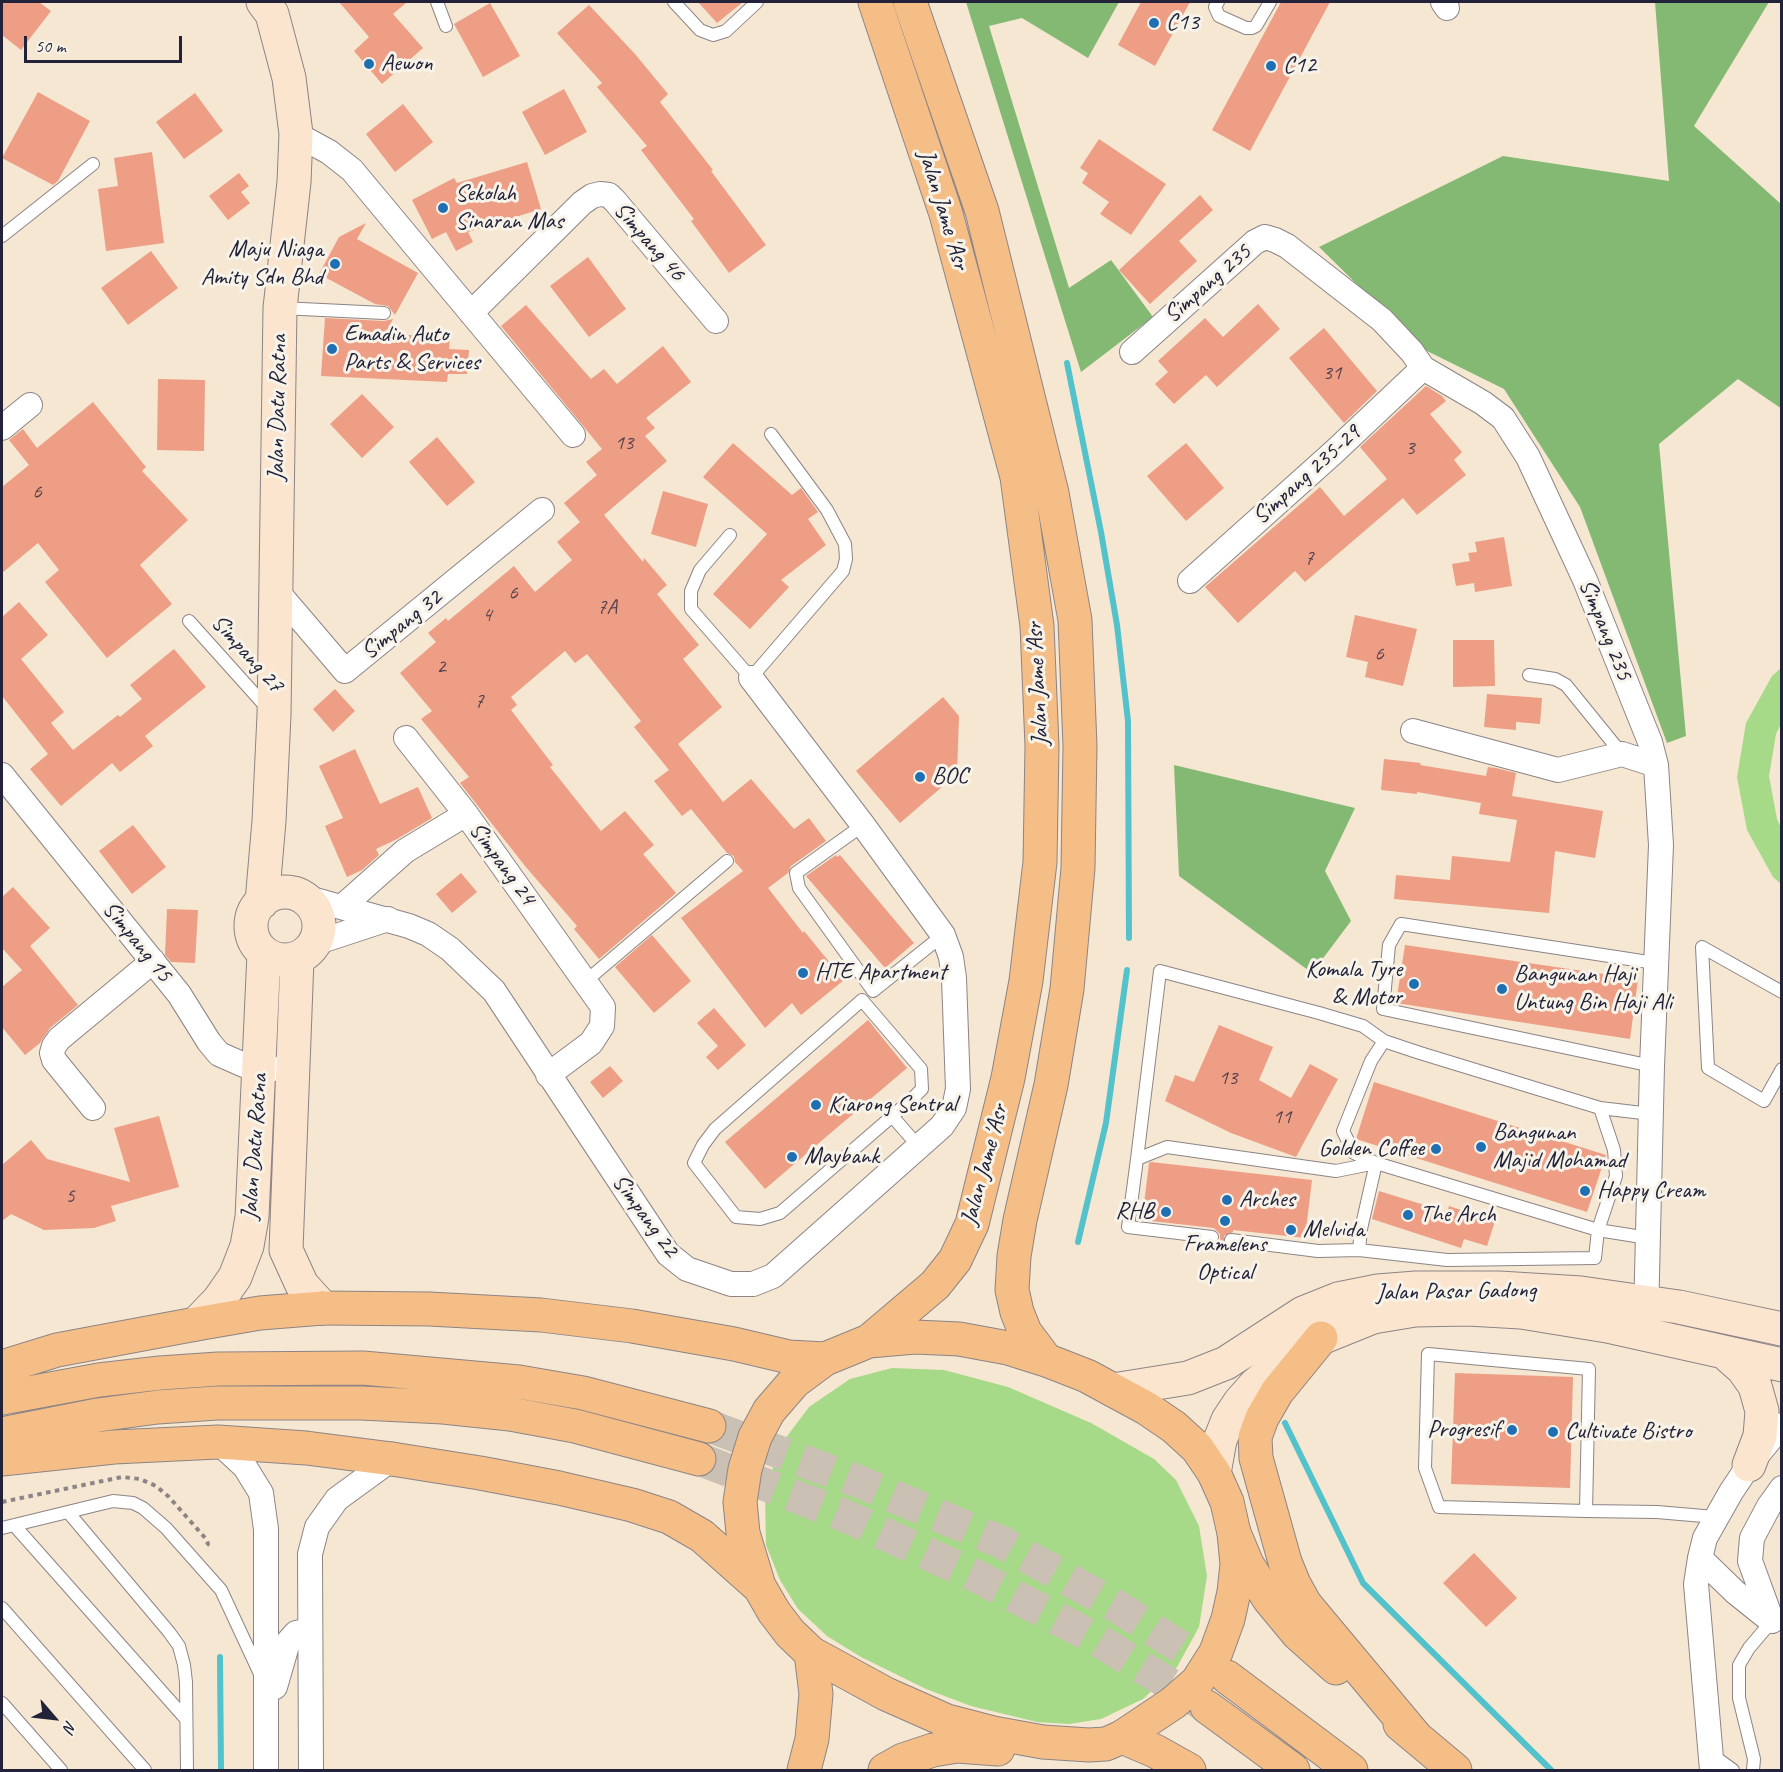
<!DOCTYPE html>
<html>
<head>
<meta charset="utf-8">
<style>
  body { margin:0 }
  #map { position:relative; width:1783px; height:1772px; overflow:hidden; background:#f5e7d2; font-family:Caveat,sans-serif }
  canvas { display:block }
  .frame { position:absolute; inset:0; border:3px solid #22223b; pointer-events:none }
  .north { position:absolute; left:24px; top:1688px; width:60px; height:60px; -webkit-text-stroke:4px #f7f3e8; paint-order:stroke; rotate:118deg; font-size:16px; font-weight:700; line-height:24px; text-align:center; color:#22223b }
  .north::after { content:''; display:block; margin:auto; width:21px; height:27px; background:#22223b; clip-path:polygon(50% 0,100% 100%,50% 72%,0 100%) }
  .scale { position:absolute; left:24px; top:36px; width:158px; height:27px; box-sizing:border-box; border:3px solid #22223b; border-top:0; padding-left:8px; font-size:18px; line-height:21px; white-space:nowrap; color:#22223b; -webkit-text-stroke:4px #f7f3e8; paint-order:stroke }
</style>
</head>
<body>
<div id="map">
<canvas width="1783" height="1772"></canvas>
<div class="frame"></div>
<div class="north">N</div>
<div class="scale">50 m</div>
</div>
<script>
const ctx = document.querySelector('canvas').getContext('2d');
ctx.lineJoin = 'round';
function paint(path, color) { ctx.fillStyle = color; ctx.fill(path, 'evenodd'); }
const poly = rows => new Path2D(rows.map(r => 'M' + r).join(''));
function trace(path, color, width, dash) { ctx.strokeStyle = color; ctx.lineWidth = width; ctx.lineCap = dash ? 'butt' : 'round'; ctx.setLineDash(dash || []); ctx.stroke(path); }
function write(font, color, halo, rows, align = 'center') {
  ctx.font = font + ' Caveat,sans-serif'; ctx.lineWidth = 6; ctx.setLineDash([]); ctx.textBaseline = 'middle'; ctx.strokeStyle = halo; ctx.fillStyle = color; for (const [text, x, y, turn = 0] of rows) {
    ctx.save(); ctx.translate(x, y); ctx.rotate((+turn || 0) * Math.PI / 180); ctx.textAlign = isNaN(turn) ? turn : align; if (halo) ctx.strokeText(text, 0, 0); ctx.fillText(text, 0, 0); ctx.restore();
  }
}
paint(poly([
  [1781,668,1781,724,1776,734,1769,776,1777,819,1781,828,1781,884,1773,877,1747,830,1737,777,1746,723,1772,676],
  [892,1368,944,1370,1008,1387,1091,1423,1154,1459,1176,1480,1199,1526,1207,1576,1199,1627,1177,1667,1143,1699,1101,1719,1069,1724,1037,1722,971,1706,926,1689,861,1657,827,1636,798,1609,780,1580,766,1545,765,1495,779,1447,809,1407,850,1379]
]), '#a6d988');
paint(poly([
  [966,2,1119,2,1088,58,1022,18,989,26,1069,288,1111,260,1153,317,1081,372],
  [1655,2,1769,2,1694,126,1781,204,1782,409,1738,379,1659,444,1686,736,1667,743,1580,507,1504,389,1423,349,1319,247,1503,156,1669,181],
  [1174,765,1355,808,1325,871,1351,921,1312,973,1179,876]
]), '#84b974');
trace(poly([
  [1067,363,1101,532,1117,625,1128,721,1129,938],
  [1078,1242,1106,1123,1127,970],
  [1285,1423,1363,1583,1551,1770],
  [220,1657,221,1770]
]), '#54c2ca', 6);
paint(poly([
  [2,2,39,2,51,11,21,50,2,35],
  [339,2,407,2,393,14,423,48,382,84,354,51,369,37],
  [698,2,743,2,717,23],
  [1141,2,1190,2,1155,66,1118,45],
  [1281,2,1330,2,1250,151,1212,130],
  [490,3,520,56,483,77,454,24],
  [589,5,635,54,668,94,660,102,713,170,711,171,766,245,729,273,691,221,694,219,641,150,647,146,597,87,602,83,557,33],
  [564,89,587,132,545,155,522,112],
  [38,92,90,121,58,181,53,185,2,158],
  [195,93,223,131,184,159,156,122],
  [403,104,433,142,395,172,366,134],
  [1099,139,1166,184,1131,235,1100,214,1109,202,1082,183,1088,173,1080,168],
  [152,152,164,243,106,251,98,189,118,186,114,158],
  [527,162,541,209,468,232,473,242,456,251,446,232,432,239,412,200,454,178,457,183],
  [239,173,249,186,241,192,250,203,228,220,209,196],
  [1200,195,1213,210,1179,241,1197,261,1150,304,1119,270],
  [366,223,357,239,418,273,395,315,388,306,375,304,319,274,339,237],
  [151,251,178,288,128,325,101,288],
  [588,257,626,309,589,337,550,286],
  [1258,304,1280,329,1217,387,1206,375,1174,404,1155,384,1168,372,1158,361,1205,318,1223,337],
  [526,305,591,379,604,369,617,384,663,346,691,382,646,418,655,428,645,436,667,461,604,515,643,562,644,558,667,585,657,594,699,645,683,659,722,707,678,744,723,802,751,779,794,829,809,818,826,841,791,866,788,873,768,888,803,933,804,931,844,980,801,1015,792,1003,765,1028,681,918,743,871,735,862,734,856,727,853,691,809,682,816,654,781,669,770,634,727,641,721,587,654,575,663,565,651,511,697,517,705,511,710,553,765,550,767,601,831,625,811,654,845,643,854,676,893,599,959,574,929,577,926,525,866,460,783,469,777,421,719,432,711,400,673,436,642,428,633,446,618,448,621,514,566,535,592,572,560,557,542,580,522,564,503,597,475,586,462,602,449,501,326],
  [325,318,384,321,393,319,385,334,450,337,449,349,469,350,467,374,448,374,447,382,321,376],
  [1324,328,1377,391,1344,423,1289,358],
  [158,379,205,380,204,451,157,450],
  [1426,386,1442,396,1446,401,1430,414,1462,452,1454,460,1466,475,1417,515,1403,498,1305,582,1295,571,1238,623,1205,587,1320,487,1344,516,1387,479,1360,447],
  [362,394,394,427,362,458,330,424],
  [93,402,146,467,142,471,188,520,140,565,172,604,107,658,45,582,59,570,38,543,2,573,2,487,29,465,9,440,23,429,37,448],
  [437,437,475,482,447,506,409,462],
  [733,443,792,495,801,488,818,512,808,519,826,545,781,580,789,587,750,629,713,594,767,534,703,477],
  [1186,443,1224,488,1186,521,1147,476],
  [663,491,708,504,696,547,651,534],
  [1504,537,1512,586,1475,592,1474,583,1456,586,1452,564,1470,561,1468,553,1477,552,1475,542],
  [19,602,48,635,21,659,64,712,51,723,73,750,118,715,120,717,142,699,130,685,174,649,206,687,145,736,153,746,120,772,112,763,61,806,30,769,48,754,2,696,2,617],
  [1355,615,1417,629,1403,686,1365,677,1368,662,1346,657],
  [1453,640,1494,640,1495,686,1453,687],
  [335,689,355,711,333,732,313,709],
  [1487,694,1542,698,1540,724,1516,722,1516,730,1484,727],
  [943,697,959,716,957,774,900,823,856,771],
  [355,749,380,804,418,787,432,818,397,839,376,849,379,855,362,870,347,877,325,826,343,818,319,766],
  [1384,759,1421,763,1420,765,1486,776,1488,767,1496,768,1516,773,1512,796,1603,811,1595,858,1555,851,1549,913,1394,899,1396,875,1450,880,1452,856,1510,862,1517,820,1479,814,1481,803,1417,792,1417,794,1381,790],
  [133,825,166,867,132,894,99,851],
  [836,855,837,857,840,855,914,943,885,968,806,876],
  [461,873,477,892,452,913,436,894],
  [13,887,50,928,30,946,78,1005,50,1028,40,1043,25,1055,2,1027,2,987,22,970,2,948,2,897],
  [167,909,198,910,195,963,171,962,165,955],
  [652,935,691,981,654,1013,615,967],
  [1405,945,1638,979,1630,1039,1396,1003],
  [714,1008,746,1045,718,1070,706,1057,718,1046,697,1023],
  [868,1020,907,1068,765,1189,725,1142],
  [1219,1025,1273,1047,1259,1080,1291,1098,1310,1064,1338,1079,1296,1157,1231,1133,1165,1101,1175,1075,1194,1082],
  [610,1066,623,1081,603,1098,590,1082],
  [1374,1082,1606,1155,1587,1212,1356,1139],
  [159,1116,179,1187,111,1206,116,1221,94,1228,44,1230,11,1214,2,1221,2,1165,31,1140,47,1159,130,1182,114,1128],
  [1151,1162,1312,1180,1305,1238,1233,1230,1233,1232,1224,1236,1224,1245,1216,1244,1220,1239,1220,1234,1214,1228,1142,1220,1149,1163],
  [1379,1191,1447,1212,1449,1206,1495,1221,1487,1246,1464,1239,1461,1248,1372,1219],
  [1455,1373,1573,1377,1570,1488,1451,1484],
  [1474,1553,1517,1598,1486,1627,1443,1583]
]), '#ed9e85');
trace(poly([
  [709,1426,857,1481,1001,1542,1116,1606,1227,1677],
  [699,1459,841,1514,978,1577,1096,1639,1207,1707]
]), '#cbc0b4', 33, [33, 16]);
const lane = poly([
  [437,2,446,26],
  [674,2,700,30,713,35,726,31,757,2],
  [1218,2,1215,7,1219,16,1246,28,1252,28,1256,26,1270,2],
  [2,236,93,164],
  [281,308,384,313],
  [730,535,700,570,691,591,691,609,751,678,843,571,846,559,845,544,827,510,771,434],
  [189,621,268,709],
  [1529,675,1555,679,1566,685,1622,754],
  [863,825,796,873,799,888,873,991,943,935],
  [586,981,727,861],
  [1782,992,1702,947,1708,1068,1764,1101,1782,1069],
  [862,1000,921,1069,922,1089,912,1099,780,1213,760,1219,736,1217,694,1163,703,1145,715,1129,862,1000],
  [1384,1041,1371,1061,1343,1131,1354,1153,1376,1163,1598,1230,1648,1238],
  [1652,1066,1383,1009,1389,945,1401,924,1655,963],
  [892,1116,919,1147],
  [1137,1159,1160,971,1319,1013,1363,1026,1384,1041,1420,1053,1600,1108,1651,1114],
  [1212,1237,1128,1227,1137,1159,1167,1147,1336,1171,1376,1163,1361,1229,1359,1250],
  [1231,1240,1318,1251,1359,1250,1447,1260,1595,1258,1598,1230,1616,1176,1614,1150,1600,1108],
  [1586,1511,1589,1369,1428,1354,1425,1468,1439,1507,1586,1511,1657,1512,1715,1517],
  [68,1512,169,1632,179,1646,184,1665,186,1682,187,1770],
  [14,1525,186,1719],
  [2,1528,113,1501,133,1503,143,1508,166,1528,221,1590,261,1676],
  [2,1608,145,1770],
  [2,1703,61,1770],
  [1711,1754,1733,1770],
  [1753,1770,1754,1759,1739,1698,1739,1665,1749,1648,1772,1621]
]);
const street = poly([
  [1443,2,1447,8],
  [296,134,329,152,352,170,573,435],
  [471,313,582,203,592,196,600,194,609,195,615,201,716,321],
  [1132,352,1255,242,1265,237,1275,240,1287,246,1382,320,1412,352,1423,368,1483,403,1503,418,1528,457,1585,580,1650,742,1656,765,1661,845,1652,1066,1646,1317],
  [2,428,30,405],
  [1190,581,1334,452,1423,368],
  [275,589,345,671,542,510],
  [1413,731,1558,770,1622,754,1656,765],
  [406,738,466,814,603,1007,602,1026,591,1043,548,1075],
  [2,775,179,994,209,1042,219,1054,244,1065,274,1069],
  [301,896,409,926,428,934,450,949,494,991,668,1254,687,1269,731,1284,753,1284,773,1276,942,1126,954,1108,958,1089,954,978,951,957,943,935,863,825,751,678],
  [343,906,405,851,466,814],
  [315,943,388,919],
  [93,1108,54,1060,52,1053,54,1046,59,1039,153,961],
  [218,1442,245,1467,261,1493,266,1529,266,1770],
  [1700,1558,1735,1592,1770,1620],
  [1772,1621,1750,1561,1752,1538,1769,1506,1782,1488],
  [275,1687,288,1642,296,1633,310,1630],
  [311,1770,310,1554,317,1527,337,1499,392,1459],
  [1712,1770,1696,1584,1700,1558,1705,1538,1731,1492,1749,1465,1782,1425]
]);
const secondary = poly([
  '251 926a34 34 0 1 1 68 0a34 34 0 1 1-68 0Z',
  [262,902,269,821,274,715,280,308,294,182,296,134,289,78,272,14,263,2],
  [297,959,286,1250,302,1285,323,1308],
  [196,1324,219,1300,235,1277,247,1246,252,1217,264,953],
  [1725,1353,1743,1369,1755,1386,1762,1411,1760,1436,1749,1465],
  [1113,1390,1188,1378,1226,1363,1303,1313,1338,1299,1378,1291,1416,1288,1499,1288,1581,1293,1679,1307,1782,1329],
  [1214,1473,1220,1440,1228,1420,1240,1402,1255,1385,1279,1365,1321,1338,1373,1317,1415,1310,1468,1309,1521,1312,1607,1326,1782,1365]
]);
const primary = poly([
  [910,2,982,211,1052,493,1075,620,1080,746,1078,868,1067,989,1051,1085,1020,1220,1014,1256,1012,1290,1017,1312,1025,1332,1046,1360],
  [323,1308,429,1309,541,1315,632,1326,734,1344,789,1357,825,1359],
  [915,1337,959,1339,1008,1348,1046,1360,1087,1376,1146,1408,1174,1427,1197,1448,1214,1473,1227,1502,1234,1533,1237,1564,1234,1592,1228,1619,1216,1652,1197,1682,1173,1703,1122,1737,1106,1744,1089,1745,1043,1742,993,1733,947,1721,886,1694,811,1653,790,1633,774,1612,759,1586,743,1533,740,1502,745,1469,755,1437,769,1411,794,1382,825,1359,869,1341,915,1337],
  [869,1341,935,1285,955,1260,972,1224,1008,1078,1026,981,1040,862,1042,746,1037,626,1017,477,946,214,875,2],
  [392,1459,480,1473,559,1488,632,1505,669,1517,702,1536,757,1585],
  [804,1770,812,1739,816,1694,811,1653],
  [885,1770,903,1760,933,1750,957,1746,998,1749]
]);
const highway = poly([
  [1321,1338,1277,1392,1262,1418,1255,1437,1256,1458,1285,1562,1294,1584,1305,1604,1416,1737],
  [2,1367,57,1350,196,1324,260,1313,323,1308],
  [2,1398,99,1380,160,1373,218,1369,363,1368,519,1382,583,1393,709,1426],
  [2,1434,98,1415,158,1407,217,1403,361,1403,443,1407,510,1414,575,1426,699,1459],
  [2,1459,114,1447,218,1442,306,1448,392,1459],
  [1234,1533,1247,1564,1269,1599,1298,1634,1336,1668],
  [1227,1677,1351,1770],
  [1207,1707,1293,1770],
  [1400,1724,1455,1770],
  [1122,1737,1155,1751,1189,1770]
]);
trace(lane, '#8c8486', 14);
trace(street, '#8c8486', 26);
trace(secondary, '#8c8486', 35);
trace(primary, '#8c8486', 35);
trace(highway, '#8c8486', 35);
trace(poly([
  [2,1502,122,1477,140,1479,156,1486,169,1497,207,1540,208,1544,204,1548]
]), '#8c8486', 4, [4.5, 4.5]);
trace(lane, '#fff', 12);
trace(street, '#fff', 24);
trace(secondary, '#fbe5cf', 33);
trace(primary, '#f6be87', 33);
trace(highway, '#f6be87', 33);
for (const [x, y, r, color] of [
  [1154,23,6,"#1f6fb2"],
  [369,64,6,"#1f6fb2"],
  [1271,66,6,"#1f6fb2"],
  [443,208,6,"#1f6fb2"],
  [335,264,6,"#1f6fb2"],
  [332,349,6,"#1f6fb2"],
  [920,777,6,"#1f6fb2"],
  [803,973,6,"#1f6fb2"],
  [1414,984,6,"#1f6fb2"],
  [1502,989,6,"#1f6fb2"],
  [816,1105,6,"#1f6fb2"],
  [1481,1147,6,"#1f6fb2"],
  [1436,1149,6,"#1f6fb2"],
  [792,1157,6,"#1f6fb2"],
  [1585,1191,6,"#1f6fb2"],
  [1227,1200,6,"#1f6fb2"],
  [1166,1212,6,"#1f6fb2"],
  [1408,1215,6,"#1f6fb2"],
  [1225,1221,6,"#1f6fb2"],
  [1291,1230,6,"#1f6fb2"],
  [1512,1430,6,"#1f6fb2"],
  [1553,1432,6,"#1f6fb2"]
]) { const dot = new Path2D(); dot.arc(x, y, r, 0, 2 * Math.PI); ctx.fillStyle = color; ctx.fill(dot); trace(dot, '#f7f3e8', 2); }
write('21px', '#55414e', null, [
  ["31",1332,373],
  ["13",624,443],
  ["3",1410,448],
  ["6",37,492],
  ["7",1309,558],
  ["6",513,593],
  ["7A",607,607],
  ["4",487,615],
  ["6",1379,654],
  ["2",441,667],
  ["7",479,701],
  ["13",1228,1078],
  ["11",1282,1117],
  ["5",70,1196]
]);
write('24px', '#22223b', '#f7f3e8', [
  ["C13",1166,23],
  ["Aewon",381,64],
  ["C12",1283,66],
  ["Sekolah",455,194],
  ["Sinaran Mas",455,222],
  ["Maju Niaga",323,250,"right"],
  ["Amity Sdn Bhd",323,278,"right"],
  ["Emadin Auto",344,335],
  ["Parts & Services",344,363],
  ["BOC",932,777],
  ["Komala Tyre",1402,970,"right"],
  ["& Motor",1402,998,"right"],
  ["HTE Apartment",815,973],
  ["Bangunan Haji",1514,975],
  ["Untung Bin Haji Ali",1514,1003],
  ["Kiarong Sentral",828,1105],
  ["Bangunan",1493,1133],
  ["Majid Mohamad",1493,1161],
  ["Golden Coffee",1424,1149,"right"],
  ["Maybank",804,1157],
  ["Happy Cream",1597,1191],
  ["Arches",1239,1200],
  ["RHB",1154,1212,"right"],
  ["The Arch",1420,1215],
  ["Melvida",1303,1230],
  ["Framelens",1225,1245,"center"],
  ["Optical",1225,1273,"center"],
  ["Progresif",1500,1430,"right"],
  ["Cultivate Bistro",1565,1432]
], 'left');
write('24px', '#22223b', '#f7f3e8', [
  ["Jalan Jame 'Asr",943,210,73],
  ["Simpang 46",649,242,49],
  ["Simpang 235",1208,284,-41],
  ["Jalan Datu Ratna",278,408,-89],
  ["Simpang 235-29",1307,475,-42],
  ["Simpang 32",402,625,-39],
  ["Simpang 235",1605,630,68],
  ["Simpang 27",247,654,48],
  ["Jalan Jame 'Asr",1038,684,-93],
  ["Simpang 24",502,864,54],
  ["Simpang 15",137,942,51],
  ["Jalan Datu Ratna",255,1147,-86],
  ["Jalan Jame 'Asr",985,1165,-75],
  ["Simpang 22",645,1216,54],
  ["Jalan Pasar Gadong",1456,1292,-1]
]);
</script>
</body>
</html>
